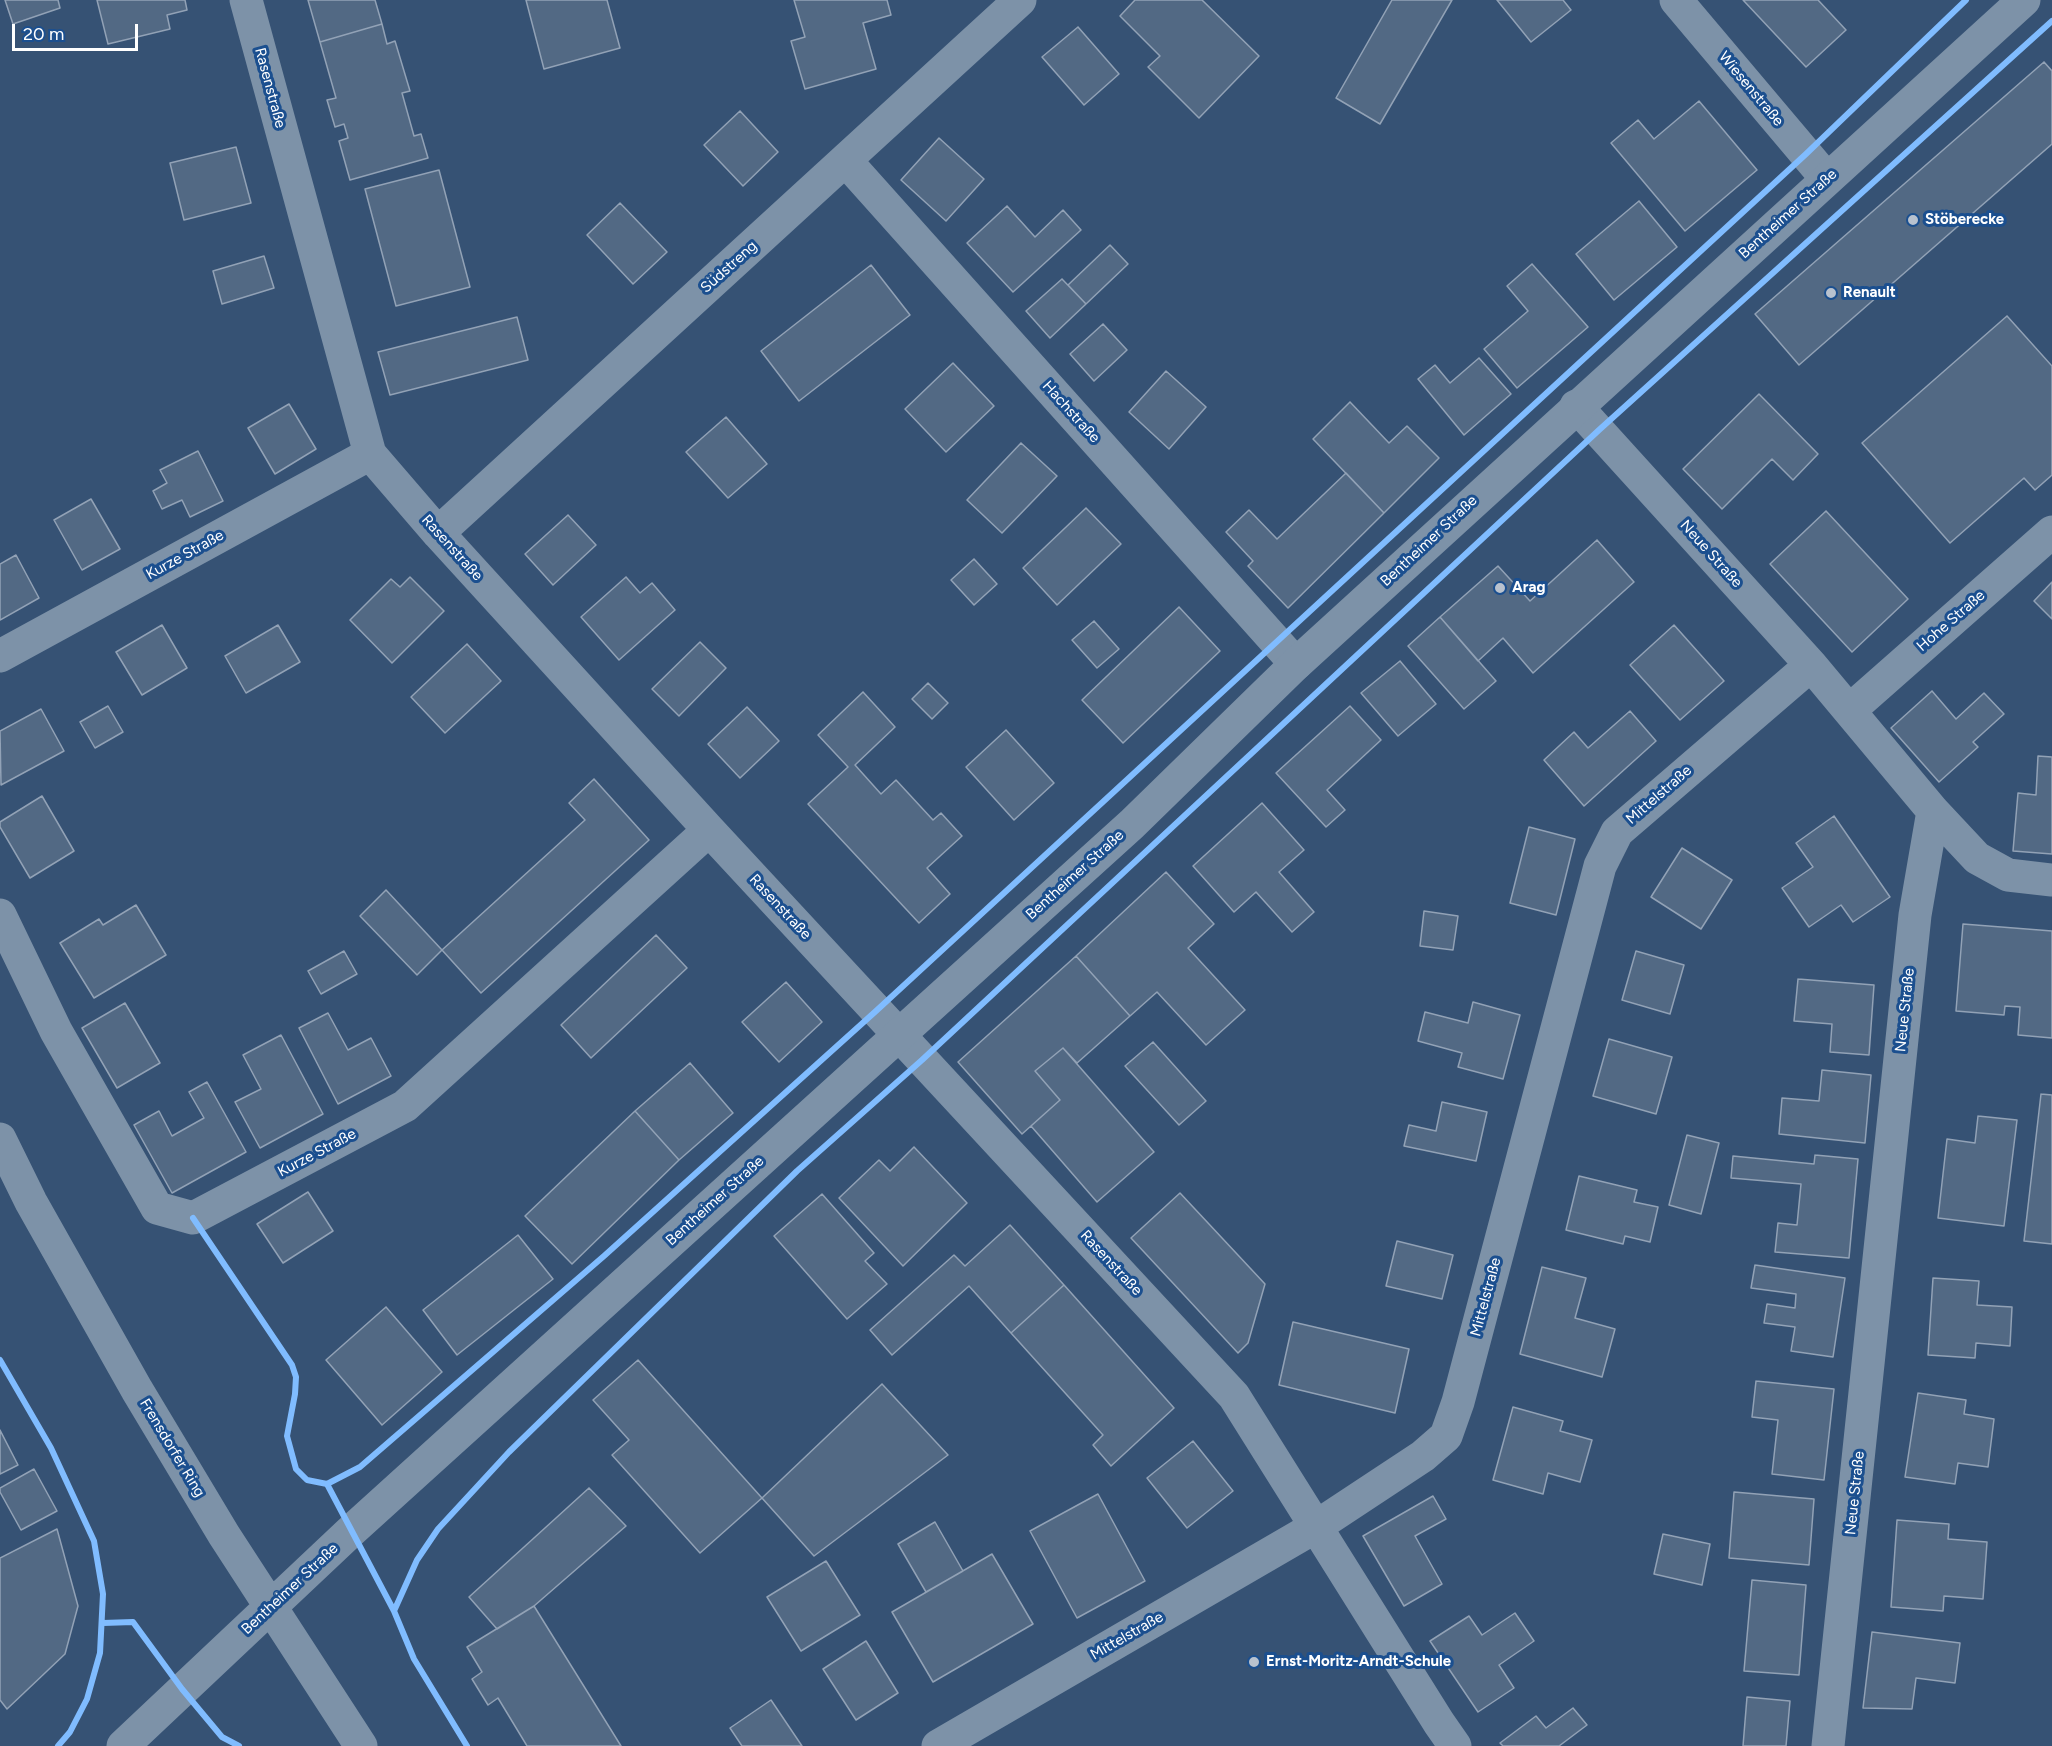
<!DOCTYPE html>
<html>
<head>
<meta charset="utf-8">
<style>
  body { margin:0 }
  #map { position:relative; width:2052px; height:1746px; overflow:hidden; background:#365274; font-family:Figtree,sans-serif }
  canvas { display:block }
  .scale { position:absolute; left:12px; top:24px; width:126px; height:27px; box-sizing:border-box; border:3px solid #fff; border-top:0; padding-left:8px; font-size:18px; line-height:21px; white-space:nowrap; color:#fff; -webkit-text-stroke:4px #1b4f8f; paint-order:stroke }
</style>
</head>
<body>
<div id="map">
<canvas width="2052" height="1746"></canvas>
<div class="scale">20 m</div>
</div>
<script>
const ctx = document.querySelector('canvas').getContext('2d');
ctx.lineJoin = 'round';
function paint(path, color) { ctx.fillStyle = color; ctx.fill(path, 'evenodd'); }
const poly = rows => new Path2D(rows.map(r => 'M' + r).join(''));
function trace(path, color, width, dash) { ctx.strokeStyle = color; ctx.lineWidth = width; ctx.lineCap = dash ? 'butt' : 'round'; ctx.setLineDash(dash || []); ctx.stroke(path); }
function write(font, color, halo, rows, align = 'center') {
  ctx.font = font + ' Figtree,sans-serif'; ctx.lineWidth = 6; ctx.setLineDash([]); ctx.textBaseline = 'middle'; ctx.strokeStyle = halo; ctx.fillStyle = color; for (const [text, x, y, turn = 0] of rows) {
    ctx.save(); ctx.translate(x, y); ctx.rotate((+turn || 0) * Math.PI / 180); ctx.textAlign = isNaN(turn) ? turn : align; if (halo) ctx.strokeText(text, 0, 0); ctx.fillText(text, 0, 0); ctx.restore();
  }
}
const building = poly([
  [5,0,58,0,60,8,13,24,5,0],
  [97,0,185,0,187,10,167,15,170,29,108,44,97,0],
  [308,0,375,0,382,24,320,42,308,0],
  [526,0,607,0,620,48,544,69,526,0],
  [794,0,887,0,891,15,863,23,876,69,805,89,791,41,805,37,794,0],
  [1135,0,1202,0,1259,56,1199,118,1148,67,1160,56,1120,16,1135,0],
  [1392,0,1452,0,1380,124,1336,98,1392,0],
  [1497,0,1563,0,1571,10,1531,42,1497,0],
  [1743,0,1818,0,1846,30,1806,67,1743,0],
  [382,24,387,44,395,41,410,91,402,93,414,136,421,134,428,158,350,180,339,141,348,138,344,124,335,127,327,100,336,98,320,42,382,24],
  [1078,27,1119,74,1084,105,1042,57,1078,27],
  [2044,62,2052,71,2052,144,1799,365,1755,314,2044,62],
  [1699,101,1757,170,1685,231,1611,143,1638,120,1654,139,1699,101],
  [740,111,778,152,743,186,704,145,740,111],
  [939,138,984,179,946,221,901,180,939,138],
  [236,147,251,203,184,220,170,163,236,147],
  [439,170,470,287,396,306,365,189,439,170],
  [1639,201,1677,247,1614,300,1576,254,1639,201],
  [620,203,667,252,633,284,587,235,620,203],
  [1007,206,1035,237,1063,210,1081,230,1013,292,967,243,1007,206],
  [1110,245,1128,264,1086,304,1068,285,1110,245],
  [264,256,274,288,222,304,213,271,264,256],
  [1532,264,1588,327,1517,388,1484,349,1528,311,1507,286,1532,264],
  [871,265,910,315,799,401,761,351,871,265],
  [1062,279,1086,304,1050,338,1026,311,1062,279],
  [2007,316,2052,366,2052,475,2035,490,2024,478,1950,543,1862,443,2007,316],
  [517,317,528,360,390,395,378,352,517,317],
  [1103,324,1127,350,1094,381,1070,354,1103,324],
  [1479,358,1511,394,1464,435,1418,379,1435,365,1450,383,1479,358],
  [953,363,994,406,946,452,905,409,953,363],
  [1166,371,1206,407,1169,449,1129,412,1166,371],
  [1759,394,1818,454,1793,480,1772,459,1722,509,1683,469,1759,394],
  [1350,402,1389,443,1407,426,1439,458,1384,513,1313,439,1350,402],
  [289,404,316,449,275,474,248,428,289,404],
  [726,417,767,464,728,498,686,452,726,417],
  [1021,443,1057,476,1002,533,967,500,1021,443],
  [198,451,223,501,190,517,182,500,162,509,153,491,167,483,160,470,198,451],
  [1346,473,1384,513,1288,608,1248,566,1253,561,1226,532,1249,510,1277,539,1346,473],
  [91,499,120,549,82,570,54,520,91,499],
  [1086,508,1121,544,1057,605,1023,568,1086,508],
  [1826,511,1908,599,1852,652,1770,564,1826,511],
  [568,515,596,545,553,585,525,554,568,515],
  [1597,540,1634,582,1533,673,1503,638,1478,661,1440,617,1498,566,1530,601,1597,540],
  [16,555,39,598,0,620,0,564,16,555],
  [974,559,997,584,974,605,951,580,974,559],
  [410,577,444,611,392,663,350,620,391,579,400,587,410,577],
  [626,577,640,593,652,583,675,610,619,660,581,617,626,577],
  [2052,582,2052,619,2034,601,2052,582],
  [1179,607,1220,651,1123,743,1082,700,1179,607],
  [1440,617,1496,681,1464,709,1408,646,1440,617],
  [1094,621,1119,649,1097,668,1072,640,1094,621],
  [162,625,187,668,142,695,116,652,162,625],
  [278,625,300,662,246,693,225,656,278,625],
  [1674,625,1724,681,1680,720,1630,665,1674,625],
  [700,642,726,668,679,716,652,689,700,642],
  [467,644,501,681,445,733,411,697,467,644],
  [1400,661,1436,704,1398,736,1361,693,1400,661],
  [928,683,948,703,932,719,912,699,928,683],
  [1932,691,1956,719,1984,693,2004,714,1973,742,1978,747,1939,782,1891,728,1932,691],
  [863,692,895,727,855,765,881,794,896,780,933,820,941,813,962,836,927,868,950,894,919,923,808,804,848,767,818,735,863,692],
  [108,706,123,732,95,748,80,722,108,706],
  [1350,706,1381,740,1327,790,1345,810,1326,827,1276,773,1350,706],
  [747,707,779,741,740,778,708,744,747,707],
  [41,709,64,751,1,785,0,731,41,709],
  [1630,711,1656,741,1584,806,1544,760,1574,732,1588,748,1630,711],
  [1006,730,1054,783,1014,820,966,767,1006,730],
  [2038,756,2052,757,2052,854,2013,851,2018,793,2036,795,2038,756],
  [594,779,649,840,481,993,442,950,585,820,569,803,594,779],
  [42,796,74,851,30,878,0,827,0,822,42,796],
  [1262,803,1304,850,1279,872,1314,912,1292,932,1256,892,1234,912,1193,866,1262,803],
  [1834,816,1890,897,1853,922,1841,905,1809,927,1782,888,1813,867,1796,843,1834,816],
  [1529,827,1575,839,1556,915,1510,903,1529,827],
  [1682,848,1732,880,1701,929,1651,897,1682,848],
  [1166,872,1214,924,1188,948,1245,1010,1206,1045,1157,992,1130,1016,1076,956,1166,872],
  [386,890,442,950,417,975,360,916,386,890],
  [136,905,166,955,94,998,60,943,99,919,103,925,136,905],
  [1424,911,1458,916,1453,950,1420,946,1424,911],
  [1963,924,2052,931,2052,1038,2018,1035,2020,1007,2005,1006,2004,1015,1956,1011,1963,924],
  [656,935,687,968,591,1058,561,1025,656,935],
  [344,951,357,974,321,994,308,971,344,951],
  [1636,951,1684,965,1670,1014,1622,1000,1636,951],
  [1076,956,1130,1016,1077,1063,1063,1048,1035,1071,1060,1100,1022,1134,958,1062,1076,956],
  [1798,979,1874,985,1869,1055,1830,1052,1832,1024,1794,1021,1798,979],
  [786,982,822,1022,779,1062,742,1022,786,982],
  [1473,1002,1520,1015,1503,1079,1458,1067,1462,1053,1418,1041,1425,1012,1468,1023,1473,1002],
  [125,1003,160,1063,117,1088,82,1028,125,1003],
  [328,1013,348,1050,371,1038,391,1076,338,1104,299,1028,328,1013],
  [281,1035,323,1114,260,1148,235,1102,261,1089,243,1055,281,1035],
  [1609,1039,1672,1057,1656,1114,1593,1096,1609,1039],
  [1153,1042,1206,1101,1179,1125,1125,1066,1153,1042],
  [1063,1048,1154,1152,1097,1202,1031,1126,1060,1100,1035,1071,1063,1048],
  [690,1063,733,1113,679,1160,635,1111,690,1063],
  [1822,1070,1871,1075,1865,1143,1779,1134,1782,1098,1819,1101,1822,1070],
  [207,1082,246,1152,172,1193,134,1125,159,1111,172,1136,204,1118,189,1092,207,1082],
  [2041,1094,2052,1095,2052,1244,2024,1241,2041,1094],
  [1442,1102,1487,1112,1476,1161,1404,1146,1409,1125,1436,1131,1442,1102],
  [635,1111,679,1160,572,1264,525,1216,635,1111],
  [1978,1116,2017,1120,2004,1226,1938,1218,1947,1139,1975,1143,1978,1116],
  [1687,1135,1719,1143,1701,1214,1669,1205,1687,1135],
  [914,1147,967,1203,903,1266,839,1198,879,1160,890,1171,914,1147],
  [1815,1155,1858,1159,1849,1258,1775,1252,1778,1223,1797,1225,1801,1184,1731,1178,1733,1156,1814,1164,1815,1155],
  [1579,1176,1637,1190,1634,1202,1658,1207,1650,1242,1625,1236,1623,1244,1566,1230,1579,1176],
  [308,1192,333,1231,283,1263,257,1224,308,1192],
  [1180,1193,1265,1284,1248,1343,1238,1353,1131,1238,1180,1193],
  [822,1194,874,1253,865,1261,887,1284,847,1319,774,1236,822,1194],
  [1010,1225,1064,1285,1011,1333,969,1286,892,1355,870,1330,954,1255,965,1266,1010,1225],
  [518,1235,553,1279,457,1355,423,1310,518,1235],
  [1397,1241,1453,1255,1442,1299,1386,1286,1397,1241],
  [1755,1265,1845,1278,1833,1357,1791,1351,1795,1327,1764,1323,1767,1304,1795,1308,1796,1294,1751,1288,1755,1265],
  [1542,1267,1586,1278,1575,1318,1615,1329,1602,1377,1520,1354,1542,1267],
  [1933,1278,1979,1281,1977,1305,2012,1307,2010,1346,1976,1343,1975,1358,1928,1355,1933,1278],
  [1064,1285,1174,1408,1111,1466,1093,1445,1103,1435,1011,1333,1064,1285],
  [386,1307,442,1372,382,1425,326,1360,386,1307],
  [1293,1322,1409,1349,1395,1413,1279,1385,1293,1322],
  [638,1360,762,1498,700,1553,612,1455,629,1440,593,1400,638,1360],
  [1756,1381,1834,1389,1824,1480,1772,1474,1778,1420,1752,1417,1756,1381],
  [882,1384,948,1455,814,1556,762,1498,882,1384],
  [1918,1393,1966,1400,1964,1414,1994,1419,1988,1467,1958,1463,1955,1484,1905,1477,1918,1393],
  [1513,1407,1563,1421,1560,1431,1592,1440,1580,1482,1548,1473,1543,1494,1493,1480,1513,1407],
  [0,1430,18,1465,0,1474,0,1430],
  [1193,1441,1233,1491,1187,1528,1147,1478,1193,1441],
  [34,1469,57,1511,21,1530,0,1492,0,1488,34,1469],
  [589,1488,626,1526,534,1606,497,1629,469,1597,589,1488],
  [1734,1492,1814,1499,1809,1565,1729,1558,1734,1492],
  [1098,1494,1145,1581,1077,1618,1030,1531,1098,1494],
  [1433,1496,1446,1519,1415,1536,1442,1584,1404,1606,1363,1536,1433,1496],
  [1897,1520,1949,1524,1948,1539,1987,1542,1983,1599,1944,1596,1943,1611,1891,1607,1897,1520],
  [935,1522,963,1571,926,1592,898,1544,935,1522],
  [57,1529,78,1606,65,1654,7,1709,0,1700,0,1558,57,1529],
  [1663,1534,1710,1544,1702,1585,1654,1574,1663,1534],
  [992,1554,1033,1624,933,1682,892,1612,992,1554],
  [826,1561,860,1615,801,1651,767,1597,826,1561],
  [1752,1580,1806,1585,1799,1675,1744,1671,1752,1580],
  [534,1606,621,1746,527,1746,498,1698,488,1705,472,1679,482,1672,467,1647,534,1606],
  [1515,1613,1534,1641,1499,1665,1514,1688,1478,1712,1430,1641,1469,1616,1482,1635,1515,1613],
  [1872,1632,1960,1643,1955,1683,1916,1678,1912,1709,1863,1708,1872,1632],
  [866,1641,898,1693,856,1720,823,1669,866,1641],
  [1747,1697,1790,1701,1786,1746,1743,1746,1747,1697],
  [771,1700,802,1746,742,1746,730,1728,771,1700],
  [1573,1708,1587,1725,1559,1746,1503,1746,1500,1743,1536,1716,1546,1728,1573,1708]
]);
paint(building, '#526984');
trace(building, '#92a2b6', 1.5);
trace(poly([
  [246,0,370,454,438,533,709,830,1234,1396,1439,1723,1455,1746],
  [1676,0,1827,179],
  [846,161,1296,664],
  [1576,406,1811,665,1933,811,1977,858,2008,875,2052,880],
  [438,533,1020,0],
  [0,656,370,454],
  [1850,710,2052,532],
  [0,915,56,1031,157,1208,193,1218,405,1106,709,830],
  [938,1746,1317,1526,1423,1456,1446,1436,1458,1402,1600,866,1617,832,1811,665],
  [1828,1746,1915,915,1933,811]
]), '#7d92a8', 33);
trace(poly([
  [0,1139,31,1202,137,1390,224,1535,361,1746],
  [123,1746,350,1532,1132,824,1296,664,2024,0]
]), '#7d92a8', 33);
trace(poly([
  [193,1218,292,1365,296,1377,295,1394,287,1436,296,1469,307,1480,327,1484,394,1611],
  [0,1360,51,1448,94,1541,103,1594,100,1653,87,1699,70,1732,58,1746],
  [327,1484,360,1467,604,1256,876,1011,1806,154,1966,0],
  [103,1623,133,1622,182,1689,222,1737,239,1746],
  [467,1746,414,1659,394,1611,417,1560,438,1529,509,1452,797,1171,922,1060,1599,430,2052,21]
]), '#80bcff', 6);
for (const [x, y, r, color] of [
  [1913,220,6,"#b9c2ce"],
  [1831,293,6,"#b9c2ce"],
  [1500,588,6,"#b9c2ce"],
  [1254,1662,6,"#b9c2ce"]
]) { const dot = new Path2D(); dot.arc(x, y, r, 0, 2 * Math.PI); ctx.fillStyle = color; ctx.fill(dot); trace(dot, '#1b4f8f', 2); }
write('15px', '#fff', '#1b4f8f', [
  ["Rasenstraße",270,88,75],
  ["Wiesenstraße",1751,89,50],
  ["Bentheimer Straße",1788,214,-42],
  ["Südstreng",729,267,-42],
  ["Hachstraße",1071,412,48],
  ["Bentheimer Straße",1429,541,-43],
  ["Rasenstraße",452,548,48],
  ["Neue Straße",1711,554,48],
  ["Kurze Straße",185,555,-29],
  ["Hohe Straße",1951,621,-41],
  ["Mittelstraße",1659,795,-41],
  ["Bentheimer Straße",1075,875,-42],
  ["Rasenstraße",780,907,47],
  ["Neue Straße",1905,1010,-84],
  ["Kurze Straße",317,1153,-28],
  ["Bentheimer Straße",715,1201,-42],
  ["Rasenstraße",1111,1263,47],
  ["Mittelstraße",1486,1297,-75],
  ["Frensdorfer Ring",172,1448,59],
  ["Neue Straße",1855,1493,-84],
  ["Bentheimer Straße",290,1589,-43],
  ["Mittelstraße",1127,1636,-30]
]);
write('bold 15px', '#fff', '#1b4f8f', [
  ["Stöberecke",1925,220],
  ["Renault",1843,293],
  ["Arag",1512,588],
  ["Ernst-Moritz-Arndt-Schule",1266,1662]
], 'left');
</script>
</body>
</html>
